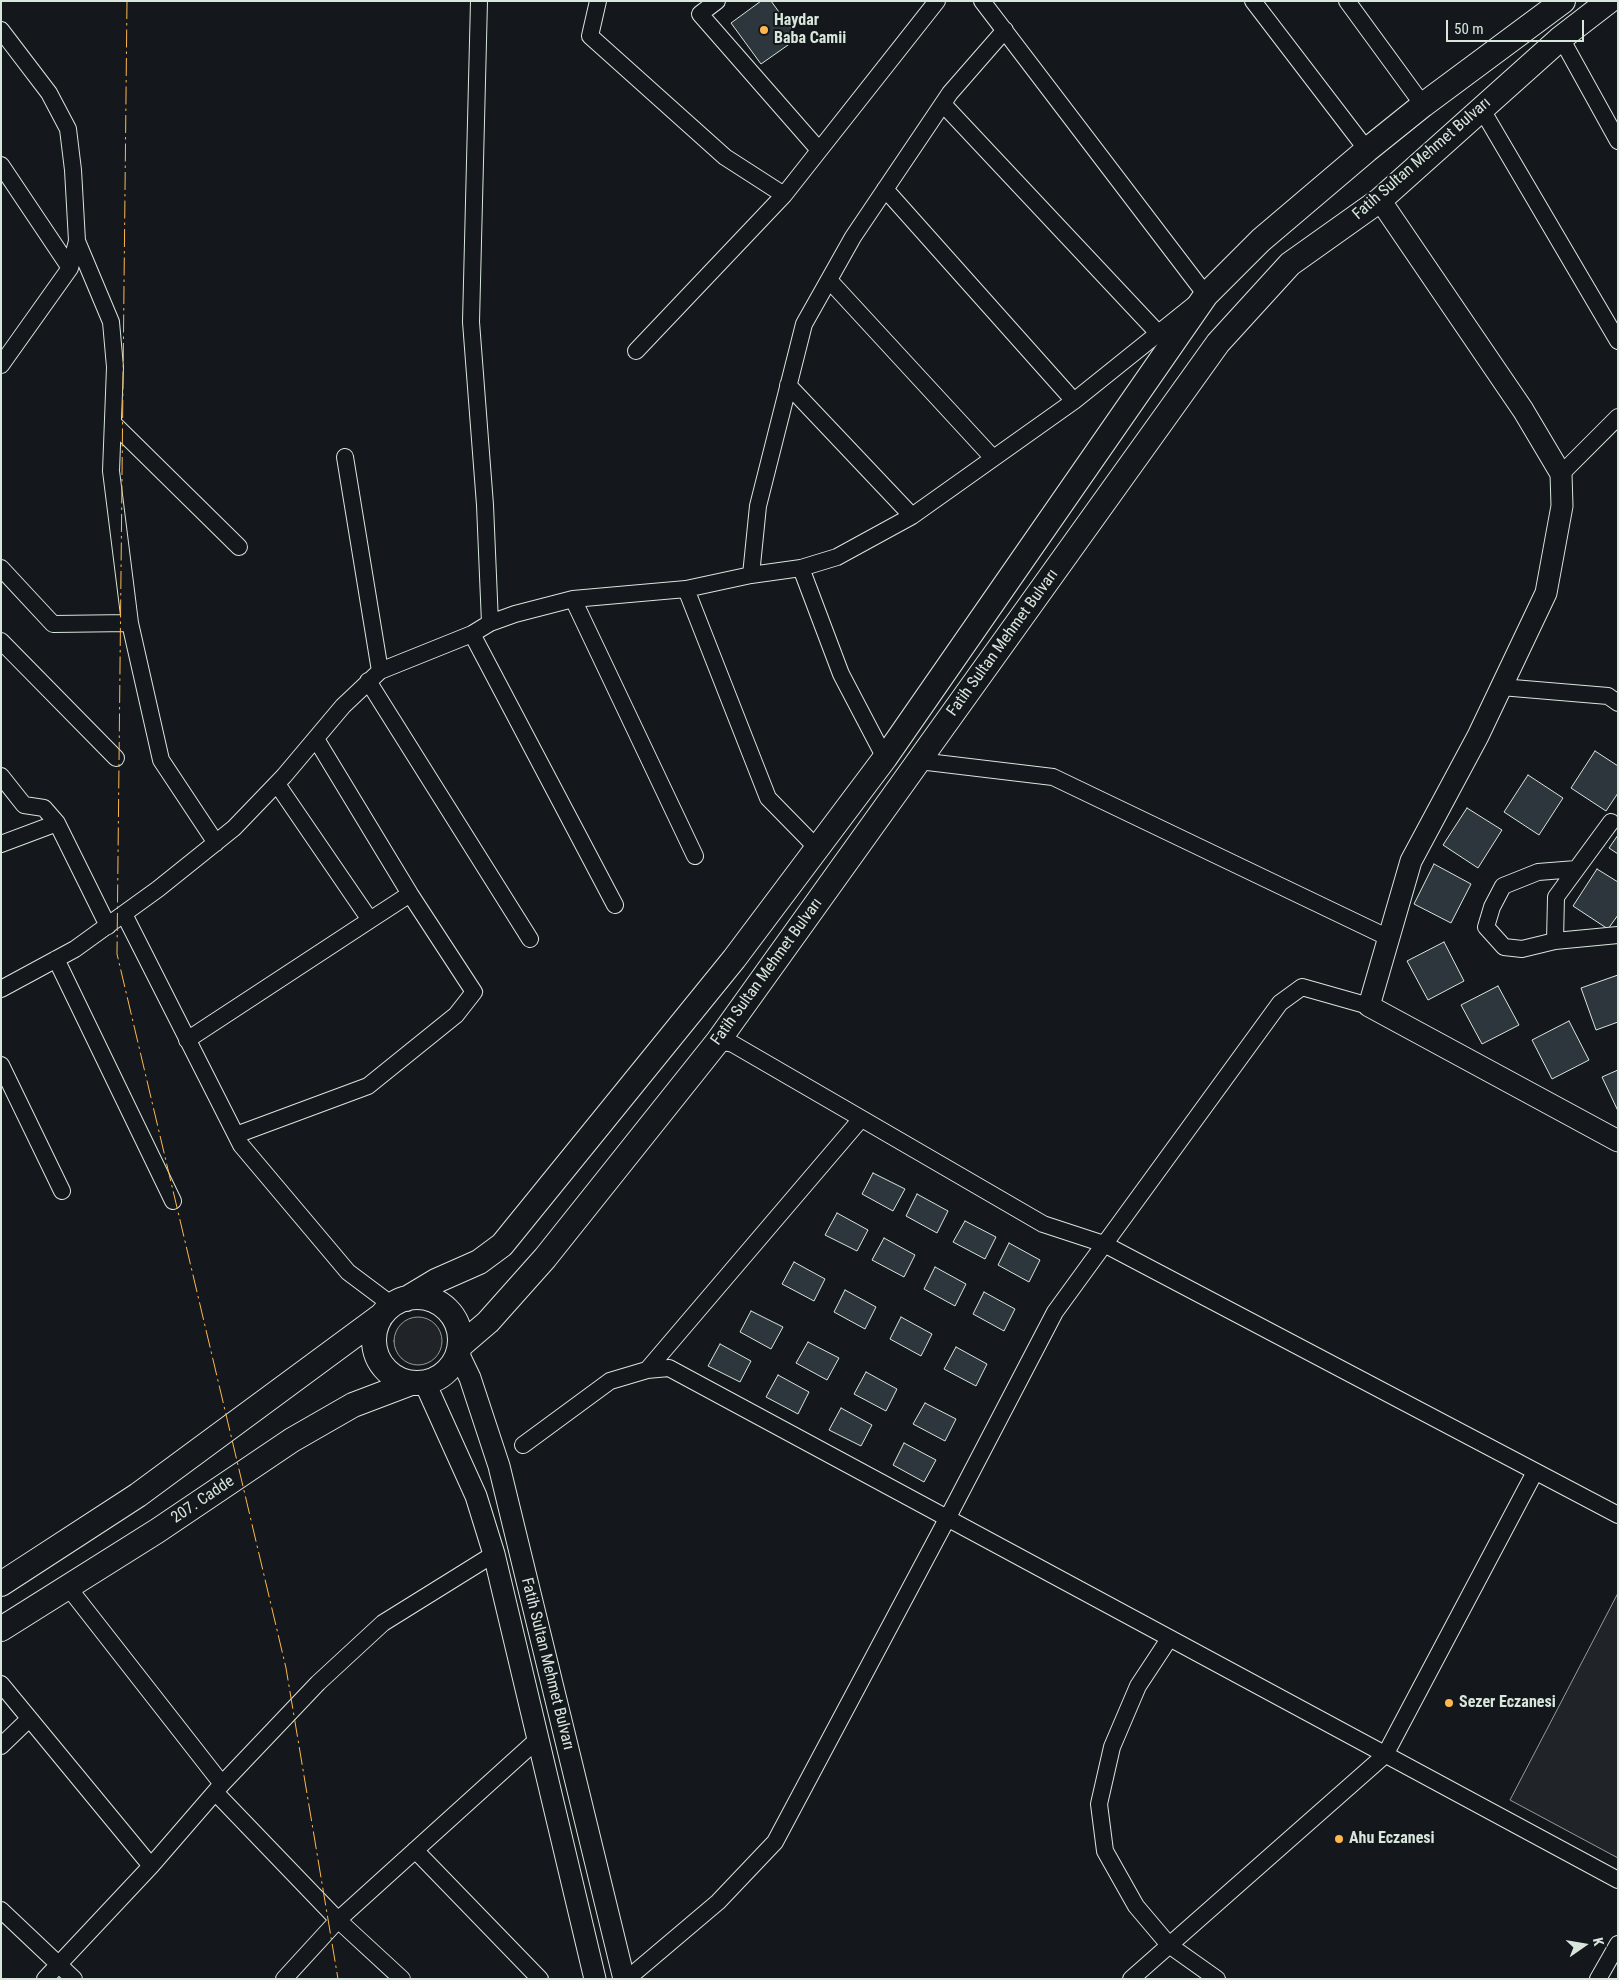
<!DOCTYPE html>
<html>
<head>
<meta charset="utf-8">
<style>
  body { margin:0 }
  #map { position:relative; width:1619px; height:1980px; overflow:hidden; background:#14181c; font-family:"Roboto Condensed",sans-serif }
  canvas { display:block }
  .frame { position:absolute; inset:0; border:2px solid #d8e6dc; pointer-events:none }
  .north { position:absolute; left:1559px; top:1920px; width:50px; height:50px; -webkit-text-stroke:4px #14181c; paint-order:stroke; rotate:77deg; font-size:14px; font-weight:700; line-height:20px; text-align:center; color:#d8e6dc }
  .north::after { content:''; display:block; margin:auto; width:18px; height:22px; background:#d8e6dc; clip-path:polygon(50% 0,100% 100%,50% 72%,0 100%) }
  .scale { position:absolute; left:1446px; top:20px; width:138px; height:22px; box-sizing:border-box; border:2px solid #d8e6dc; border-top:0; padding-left:6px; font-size:15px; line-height:18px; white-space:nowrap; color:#d8e6dc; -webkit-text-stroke:4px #14181c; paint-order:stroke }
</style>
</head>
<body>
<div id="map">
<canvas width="1619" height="1980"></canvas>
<div class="frame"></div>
<div class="north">K</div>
<div class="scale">50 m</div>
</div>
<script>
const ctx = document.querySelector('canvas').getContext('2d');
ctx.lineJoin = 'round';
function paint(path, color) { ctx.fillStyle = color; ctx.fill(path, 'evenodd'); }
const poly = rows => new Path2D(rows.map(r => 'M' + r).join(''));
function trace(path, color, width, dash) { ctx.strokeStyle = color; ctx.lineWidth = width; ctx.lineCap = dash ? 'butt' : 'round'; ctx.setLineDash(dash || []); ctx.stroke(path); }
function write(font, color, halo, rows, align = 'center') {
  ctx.font = font + ' "Roboto Condensed",sans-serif'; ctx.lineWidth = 4; ctx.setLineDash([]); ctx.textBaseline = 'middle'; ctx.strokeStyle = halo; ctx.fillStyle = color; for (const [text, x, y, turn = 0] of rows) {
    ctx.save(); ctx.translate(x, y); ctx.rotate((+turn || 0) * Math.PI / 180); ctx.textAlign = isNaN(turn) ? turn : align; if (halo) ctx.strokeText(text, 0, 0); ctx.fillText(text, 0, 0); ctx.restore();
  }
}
const green = poly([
  '394 1341a24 24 0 1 1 48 0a24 24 0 1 1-48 0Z',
  [1618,1593,1618,1858,1510,1800,1618,1593]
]);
paint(green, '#202428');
trace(green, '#939e99', 1);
const building = poly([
  [761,1,771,1,798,38,761,64,731,23,761,1],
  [1595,751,1618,766,1618,793,1606,811,1571,788,1595,751],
  [1528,775,1563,798,1539,835,1504,812,1528,775],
  [1467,808,1502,830,1478,868,1443,845,1467,808],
  [1618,835,1618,854,1609,848,1618,835],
  [1434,864,1471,884,1451,923,1414,904,1434,864],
  [1597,869,1618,882,1618,915,1608,929,1573,906,1597,869],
  [1444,942,1464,981,1428,1000,1407,961,1444,942],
  [1618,975,1618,1022,1596,1030,1581,988,1618,975],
  [1498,986,1519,1025,1482,1044,1461,1005,1498,986],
  [1569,1021,1589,1060,1552,1079,1532,1040,1569,1021],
  [1618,1070,1618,1111,1602,1077,1618,1070],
  [873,1173,905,1189,893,1211,862,1194,873,1173],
  [917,1194,948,1211,937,1233,906,1216,917,1194],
  [837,1213,868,1230,857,1251,825,1235,837,1213],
  [965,1221,996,1237,985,1259,953,1242,965,1221],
  [884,1238,915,1255,904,1277,872,1260,884,1238],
  [1009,1243,1040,1260,1029,1282,998,1265,1009,1243],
  [794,1262,825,1279,814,1301,782,1284,794,1262],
  [935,1267,966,1284,955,1306,924,1289,935,1267],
  [845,1290,876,1307,865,1329,834,1312,845,1290],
  [984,1292,1015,1309,1004,1331,973,1314,984,1292],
  [751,1311,783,1327,771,1349,740,1332,751,1311],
  [901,1317,932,1334,921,1356,890,1339,901,1317],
  [808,1342,839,1358,827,1380,796,1363,808,1342],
  [720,1344,751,1361,740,1382,708,1366,720,1344],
  [956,1347,987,1364,976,1386,944,1369,956,1347],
  [866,1372,897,1389,886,1411,854,1394,866,1372],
  [778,1375,809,1392,798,1414,766,1397,778,1375],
  [925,1403,956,1419,945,1441,913,1424,925,1403],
  [841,1408,872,1425,861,1446,829,1430,841,1408],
  [904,1443,936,1460,924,1482,893,1465,904,1443]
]);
paint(building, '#2c363c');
trace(building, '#d8e6dc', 1);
const minor = poly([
  [479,1,471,322,485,505,490,623],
  [598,1,590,36,725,157,784,195],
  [717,1,700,14,819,150],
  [1253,1,1367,150],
  [1347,1,1423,105],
  [1,30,49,93,68,129,73,170,77,241,70,268,1,365],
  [1561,38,1618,141],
  [943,104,1158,333],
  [1481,108,1618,341],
  [1,165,70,268],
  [885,189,1074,401],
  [77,241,111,322,115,367,111,471,130,623,161,760,216,843],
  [829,280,993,458],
  [636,351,784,195,937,1],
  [788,385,912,516],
  [113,423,239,547],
  [345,457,380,671],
  [1561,474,1618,417],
  [1,568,53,624,130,623],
  [801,568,841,674,885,758],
  [751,575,758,506,804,324,853,237,950,93,1005,30],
  [686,589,768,798,817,848],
  [573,599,695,856],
  [472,634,615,905],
  [1,641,116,758],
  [368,681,530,939],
  [1501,687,1608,696,1618,703],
  [919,761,1053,777,1389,938],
  [1,776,24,805,44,808,57,823,108,926],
  [277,784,370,920,410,894],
  [1611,822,1556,897,1555,941,1618,935],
  [1,844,57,823],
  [124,914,241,1145,348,1272,392,1305],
  [1555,941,1522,949,1504,947,1486,927,1492,907,1503,886,1538,872,1576,869],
  [56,959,173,1201],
  [1,989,75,949,158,889,234,828,284,776,343,706,380,671,472,634,490,623,515,614,573,599,686,589,751,575,801,568,837,557,912,516,1074,401,1206,295,982,1],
  [187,1040,370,920],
  [718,1041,733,1044,1043,1224,1104,1244,1618,1515],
  [1,1065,62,1191],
  [236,1135,368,1086,456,1015,474,992,410,894,316,739],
  [647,1370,861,1119],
  [523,1445,610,1381,647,1370,669,1368,1618,1880],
  [68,1587,222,1784],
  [1169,1639,1138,1686,1112,1747,1099,1804,1105,1851,1136,1906,1169,1945,1217,1979],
  [1,1684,151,1866],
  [1,1746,29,1719],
  [215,1792,338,1920,402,1979],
  [415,1850,540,1979],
  [1,1910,74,1979],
  [45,1979,151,1866,222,1784,318,1683,383,1623,494,1554],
  [284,1979,338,1920,537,1740],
  [627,1979,718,1902,775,1842,947,1519,1055,1312,1280,1003,1302,987,1369,1006],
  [1131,1979,1385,1755,1535,1472],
  [1598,1979,1618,1944]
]);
const tertiary = poly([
  [1380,200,1523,410,1561,474,1562,506,1546,593,1478,736,1411,861,1369,1006,1618,1141],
  [458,1353,470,1378,499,1466,624,1979],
  [425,1383,476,1496,494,1554,595,1979]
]);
const secondary = poly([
  '374 1340a43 43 0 1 1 86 0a43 43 0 1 1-86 0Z',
  [406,1299,436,1281,479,1262,502,1245,734,959,885,758,1206,295,1261,240,1367,150,1423,105,1563,1],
  [460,1346,488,1322,545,1258,718,1041,1218,343,1290,264,1380,200,1561,38,1609,1],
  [1,1584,138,1495,382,1315],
  [1,1629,157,1531,292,1440,353,1405,411,1383]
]);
trace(minor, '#d8e6dc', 18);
trace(tertiary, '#d8e6dc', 23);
trace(secondary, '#d8e6dc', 26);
trace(minor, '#14181c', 16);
trace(tertiary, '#14181c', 21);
trace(secondary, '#14181c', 24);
trace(poly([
  [127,1,117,954,286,1668,338,1979]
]), '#ffb74d', 1, [18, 4, 2.5, 4]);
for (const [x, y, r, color] of [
  [764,30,5,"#ffb74d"],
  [1449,1703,5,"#ffb74d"],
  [1339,1839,5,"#ffb74d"]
]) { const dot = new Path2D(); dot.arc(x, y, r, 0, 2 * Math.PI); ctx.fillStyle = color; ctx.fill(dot); trace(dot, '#14181c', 2); }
write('bold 16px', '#d8e6dc', '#14181c', [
  ["Haydar",774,21],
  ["Baba Camii",774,39],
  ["Sezer Eczanesi",1459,1703],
  ["Ahu Eczanesi",1349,1839]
], 'left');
write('16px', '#d8e6dc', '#14181c', [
  ["Fatih Sultan Mehmet Bulvarı",1422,159,-41],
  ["Fatih Sultan Mehmet Bulvarı",1003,643,-54],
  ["Fatih Sultan Mehmet Bulvarı",767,972,-54],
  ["207. Cadde",203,1500,-34],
  ["Fatih Sultan Mehmet Bulvarı",547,1664,76]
]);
</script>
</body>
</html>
